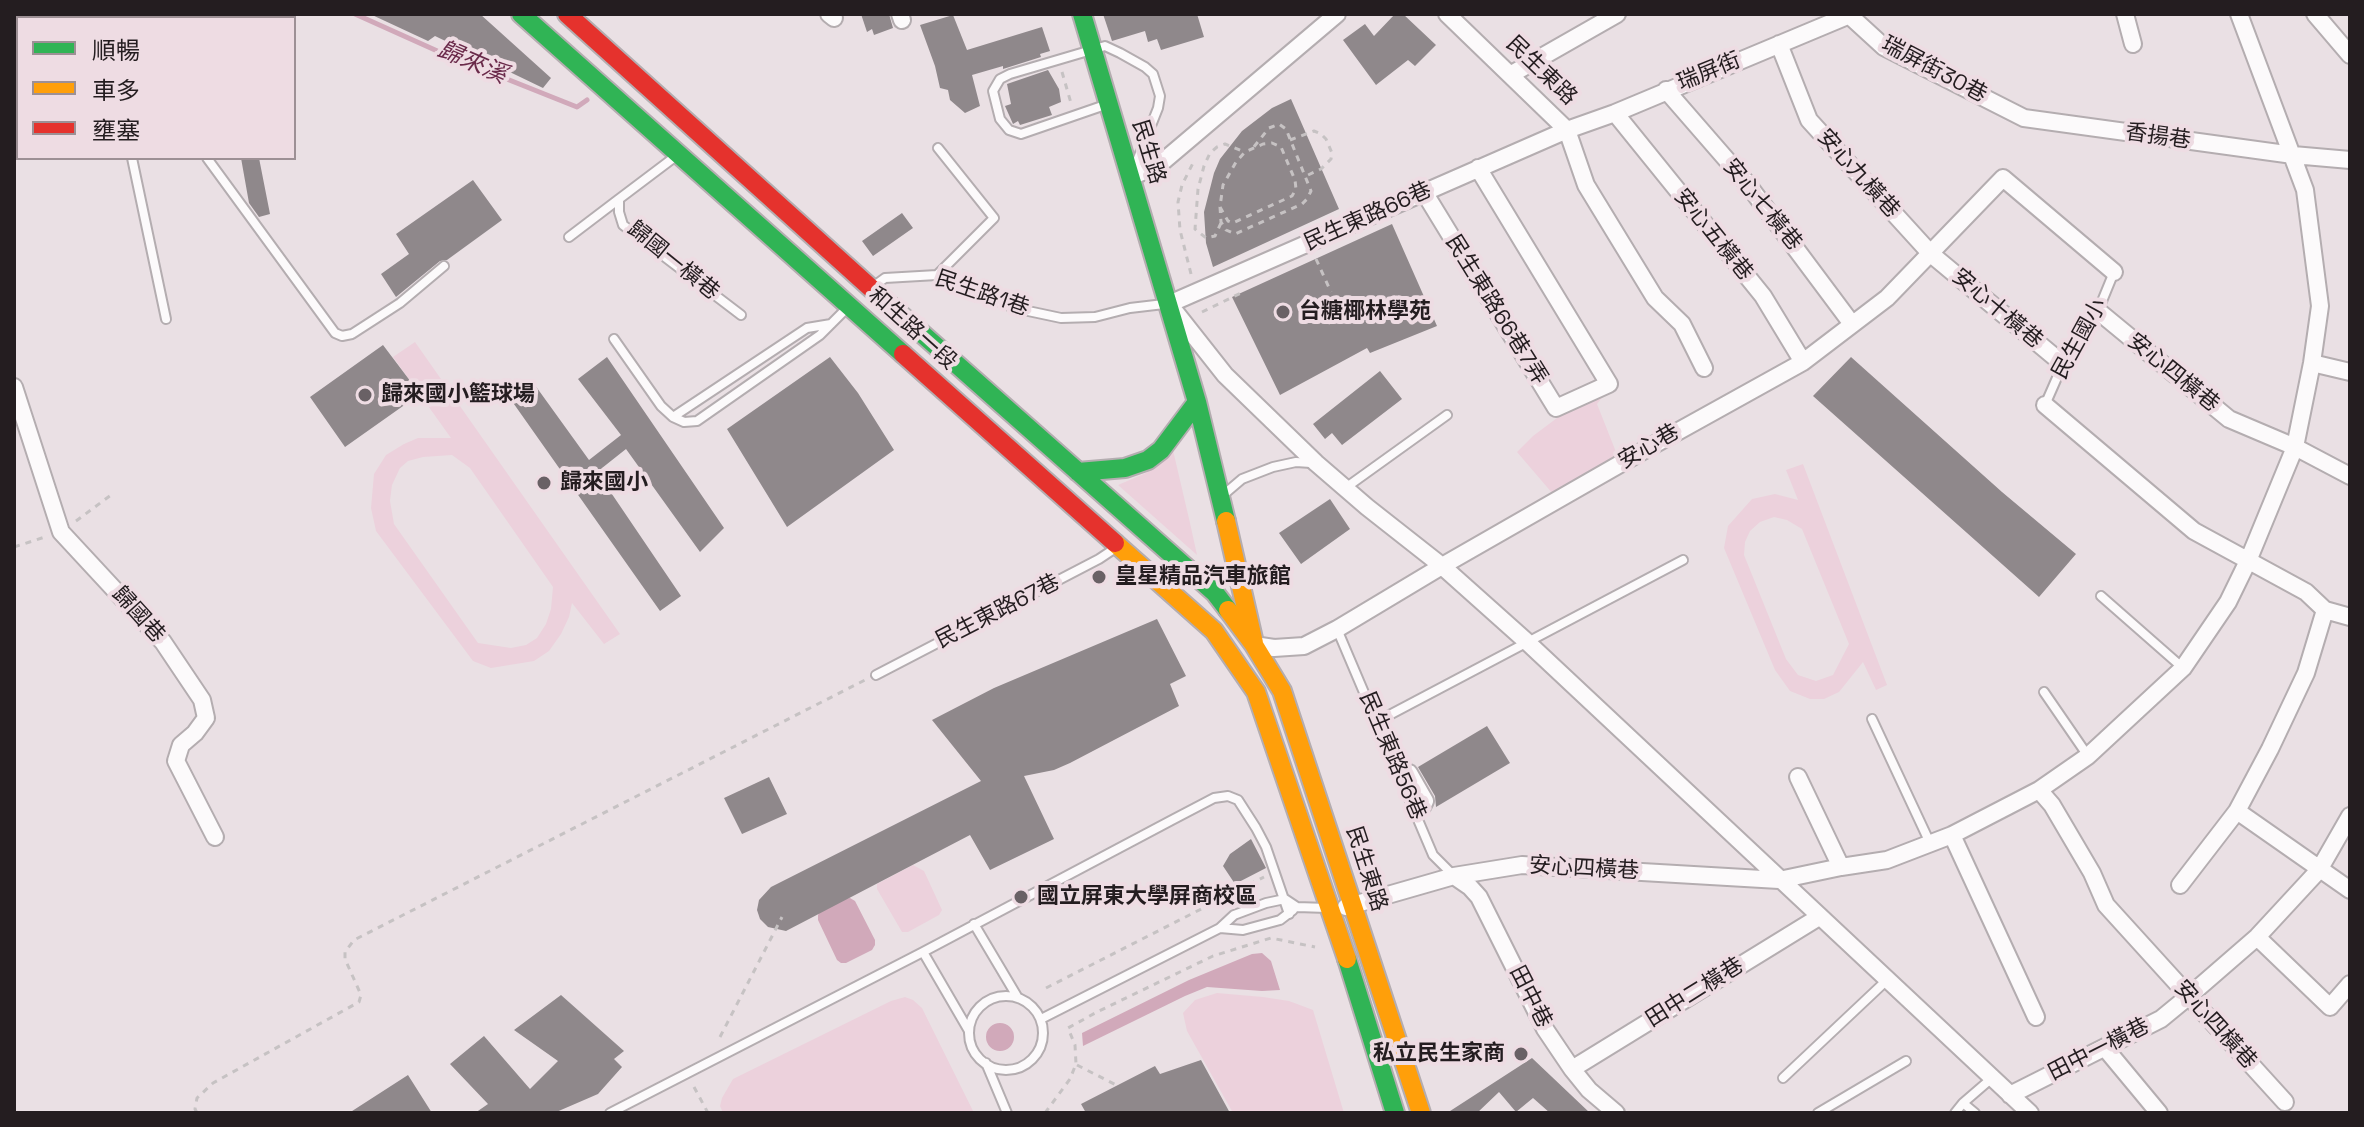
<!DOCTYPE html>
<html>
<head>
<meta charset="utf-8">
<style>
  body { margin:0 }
  #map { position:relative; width:2364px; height:1127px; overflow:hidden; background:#eae0e4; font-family:"Space Grotesk","Noto Sans TC",sans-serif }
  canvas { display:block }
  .frame { position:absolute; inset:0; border:16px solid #241d20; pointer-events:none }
  .legend { position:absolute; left:16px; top:16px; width:280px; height:144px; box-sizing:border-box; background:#eedce3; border:2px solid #9d9095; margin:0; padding:10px 14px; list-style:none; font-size:24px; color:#241d20 }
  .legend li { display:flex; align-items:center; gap:16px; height:40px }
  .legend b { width:40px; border:2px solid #9d9095 }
</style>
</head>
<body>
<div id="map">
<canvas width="2364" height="1127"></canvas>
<div class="frame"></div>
<ul class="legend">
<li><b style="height:10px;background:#30b455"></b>順暢</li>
<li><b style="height:10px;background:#ff9f0a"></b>車多</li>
<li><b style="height:10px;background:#e5322d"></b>壅塞</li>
</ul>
</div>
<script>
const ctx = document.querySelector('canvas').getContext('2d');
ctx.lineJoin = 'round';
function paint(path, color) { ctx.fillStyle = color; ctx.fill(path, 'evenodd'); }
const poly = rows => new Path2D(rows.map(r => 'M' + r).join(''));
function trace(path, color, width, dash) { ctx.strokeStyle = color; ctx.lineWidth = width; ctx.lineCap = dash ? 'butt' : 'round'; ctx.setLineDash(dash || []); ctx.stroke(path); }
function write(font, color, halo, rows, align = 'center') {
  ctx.font = font + ' "Space Grotesk","Noto Sans TC",sans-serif'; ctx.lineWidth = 8; ctx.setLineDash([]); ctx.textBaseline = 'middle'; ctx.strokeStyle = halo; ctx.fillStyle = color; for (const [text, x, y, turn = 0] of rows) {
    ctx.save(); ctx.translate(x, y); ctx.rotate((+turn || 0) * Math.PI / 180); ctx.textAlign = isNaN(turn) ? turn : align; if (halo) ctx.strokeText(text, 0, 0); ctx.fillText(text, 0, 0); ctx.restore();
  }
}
paint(poly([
  [415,342,620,634,604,644,572,603,569,617,561,634,549,651,534,661,491,668,473,661,376,531,371,508,374,474,386,455,404,444,418,438,451,438,393,357],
  [452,455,470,468,553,587,551,609,546,624,537,638,526,645,511,648,478,643,394,524,390,501,392,485,400,468,408,461,423,457],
  [1604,395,1597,404,1618,457,1553,494,1517,452,1533,436,1561,415],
  [1172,446,1190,523,1197,555,1118,485,1146,473],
  [1803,464,1887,685,1876,690,1863,662,1839,692,1824,699,1810,699,1790,691,1775,670,1724,548,1728,526,1752,499,1775,494,1798,500,1786,470],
  [1774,517,1787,520,1802,529,1849,644,1833,675,1816,681,1798,675,1786,659,1744,555,1745,542,1750,531,1760,522],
  [913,865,924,871,942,910,939,915,908,932,902,932,877,889,877,884],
  [1217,993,1263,997,1289,1001,1313,1010,1344,1113,1233,1113,1187,1031,1183,1013,1195,1000],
  [905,997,913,1000,922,1008,974,1113,723,1113,720,1106,722,1098,733,1079,891,1001]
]), '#ecd1dc');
paint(poly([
  [850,898,855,901,875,940,875,945,872,950,846,963,841,963,837,960,818,920,818,915,821,910,842,899],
  [1262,953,1271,961,1280,990,1262,991,1207,987,1185,996,1083,1046,1082,1033,1189,980,1252,954],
  '986 1037a14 14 0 1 1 28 0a14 14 0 1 1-28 0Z'
]), '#d1a9ba');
trace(poly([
  [355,14,444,54,577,107,587,100]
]), '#d1a9ba', 5);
paint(poly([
  [370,14,480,14,551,78,543,88,435,36,428,41],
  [861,14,889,14,893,28,874,35,872,29,867,32],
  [1103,14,1197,14,1204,37,1161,50,1157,39,1148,42,1145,31,1112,41],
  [1395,14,1403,14,1436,45,1415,66,1408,60,1376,85,1343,40,1365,24,1374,36],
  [953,15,967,50,1042,27,1050,51,1040,54,1041,57,1003,69,1003,66,972,75,980,106,965,113,950,100,948,90,940,88,935,66,920,25],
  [1048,70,1059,89,1061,102,1049,107,1052,115,1020,125,1018,121,1013,124,1005,106,1011,104,1007,84],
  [1291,99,1339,209,1213,267,1206,243,1204,212,1214,173,1220,159,1242,131,1272,108],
  [241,158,259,158,270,214,259,217,249,203],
  [473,180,502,220,447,260,440,261,396,297,381,274,409,254,396,234],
  [902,213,913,228,873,256,862,241],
  [1392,224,1437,326,1370,353,1367,348,1280,395,1232,297],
  [383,345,420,394,345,447,310,397],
  [607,357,724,528,700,552,626,449,597,472,681,596,660,611,509,397,532,381,589,460,621,435,578,379],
  [830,357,858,393,894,450,787,527,727,429],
  [1851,357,2002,492,2076,554,2039,597,1813,396],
  [1380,371,1402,399,1342,445,1332,433,1325,439,1313,424],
  [1330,499,1350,529,1301,564,1279,533],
  [1157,619,1186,676,1170,684,1179,706,1070,763,1054,770,1024,776,1054,839,990,870,970,835,786,931,768,927,760,919,757,910,759,900,771,887,981,781,932,720,994,688],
  [1487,726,1510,763,1436,807,1435,796,1418,767],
  [769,777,787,814,742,834,724,798],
  [1251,839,1266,868,1235,884,1223,866,1230,854],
  [561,995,624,1051,614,1059,622,1067,598,1094,554,1113,475,1113,488,1104,450,1064,484,1036,530,1089,558,1061,514,1030],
  [1532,1058,1590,1113,1550,1113,1533,1098,1516,1112,1499,1092,1477,1113,1447,1113],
  [1201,1060,1230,1113,1086,1113,1081,1104,1155,1066,1160,1074],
  [408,1075,432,1113,349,1113]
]), '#8f888b');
const lane = poly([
  [101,14,102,18],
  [1108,104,1021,134,1009,130,1000,119,993,91,1000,79,1010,74,1105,46,1120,53,1145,67,1153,74,1160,96,1158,108,1133,171],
  [676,156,619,199,619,212,623,225,741,315],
  [132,158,166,319],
  [207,158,335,333,342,336,352,334,400,303,444,266],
  [569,237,619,199],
  [937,275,994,218,938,148],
  [874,286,885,278,937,275,1014,308,1061,318,1095,317,1130,308,1164,304],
  [614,339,661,406,673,417,684,422,697,421,820,335,845,310],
  [2045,405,2063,364,2098,311,2114,272],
  [673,417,807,328,831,324],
  [1344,489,1447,415],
  [1222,496,1242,479,1273,467,1296,462,1311,463],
  [2101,596,2183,668],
  [1337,629,1433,855,1454,876],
  [876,675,1099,559,1114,549],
  [2044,692,2088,756],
  [1872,719,1930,843],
  [1378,721,1683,560],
  [974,924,1018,998],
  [1220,928,1243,930,1280,920,1293,910],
  [923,952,1172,820,1214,798,1228,796,1238,800,1256,828,1266,847,1289,914],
  '969 1033a37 37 0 1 1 74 0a37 37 0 1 1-74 0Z',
  [1041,1019,1220,928,1234,915,1266,903,1285,899,1297,907,1327,908],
  [986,1063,1007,1113],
  [1783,1078,1887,980],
  [1963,1103,1975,1113],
  [610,1113,923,952,969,1031],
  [1818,1113,1906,1061],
  [1955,1113,1963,1103,1992,1078]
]);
const street = poly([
  [829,14,834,18],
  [900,14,902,20],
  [1447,14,1567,130,1586,185,1655,298,1682,324,1704,368],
  [1852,14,1615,113,1567,130,1169,304,1225,375,1316,463,1367,507,1442,566,1526,641,2030,1113],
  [2125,14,2133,44],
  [2315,14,2350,55],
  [1849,15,1884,47,2024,118,2293,155,2350,160],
  [1779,44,1809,120,1931,254,2063,364],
  [1510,75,1617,14],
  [1666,90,1746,182,1852,324],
  [1615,113,1763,296,1803,362],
  [1131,177,1160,164,1337,14],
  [1424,192,1556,408,1609,384,1478,168],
  [2098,311,2229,419,2295,447,2350,476],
  [2312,363,2350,372],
  [14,387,61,532,163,642,202,700,206,718,195,733,181,745,176,761,215,837],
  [2045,405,2194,531,2306,592,2325,610,2350,617],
  [1254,645,1274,648,1304,646,1337,629,1442,566,1648,448,1803,362,1887,298,2003,178,2114,272],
  [1409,773,1425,801,1422,807,1416,811],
  [1798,777,1841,867],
  [2039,790,2052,805,2092,873,2106,905,2285,1102],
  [2237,811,2350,890],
  [1952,835,2036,1017],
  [1454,876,1470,887,1479,897,1545,1029,1572,1069,1589,1090,1616,1113],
  [2180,885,2237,811,2270,749,2306,673,2325,610],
  [1346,907,1454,876,1522,865,1779,880,1841,867,1887,860,1952,835,2039,790,2088,756,2183,668,2228,602,2248,561,2295,447,2312,363,2320,306,2305,190,2239,14],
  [2257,937,2330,1007,2350,984],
  [2105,1048,2159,1113],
  [1572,1069,1819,917],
  [2010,1095,2161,1019,2189,996,2257,937,2319,870,2350,816]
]);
const fast = poly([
  [521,14,903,354],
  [1082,14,1197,402,1226,521],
  [893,308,1215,593,1228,610],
  [1078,472,1125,468,1148,460,1161,450,1197,402],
  [1347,959,1395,1113]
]);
const slow = poly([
  [1226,521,1254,643],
  [1115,543,1214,631,1256,692,1347,959],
  [1228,610,1254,645,1282,691,1421,1113]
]);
const jam = poly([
  [567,14,893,308],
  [903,354,1115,543]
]);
trace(lane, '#b4adb0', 12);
trace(street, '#b4adb0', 20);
trace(fast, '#b4adb0', 22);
trace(slow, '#b4adb0', 22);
trace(jam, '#b4adb0', 22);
trace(poly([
  [1062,72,1071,103],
  [1290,140,1314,131,1321,134,1326,139,1332,153,1331,159,1321,169,1306,176],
  [1220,207,1228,221,1233,223,1292,196,1296,189,1295,180,1281,147,1272,143,1263,144,1245,152,1236,162,1223,185,1220,207,1221,222,1226,230,1235,234,1302,204,1307,199,1311,191,1286,129,1279,124,1269,128,1253,148],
  [1221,223,1215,236,1206,238,1195,229,1198,189,1204,166,1210,153,1217,147,1225,144,1245,152],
  [1316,259,1331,292],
  [1191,274,1180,230,1178,202,1182,185,1195,159],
  [1202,312,1243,292],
  [76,521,111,495],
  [14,547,45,537],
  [1046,988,1264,877],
  [720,1037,782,917],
  [1077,1065,1116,1085],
  [694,1087,708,1113],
  [197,1113,195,1109,197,1098,213,1083,359,1002,361,995,345,959,345,952,354,940,865,680],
  [1045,1113,1070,1079,1076,1064,1075,1045,1068,1028,1097,1012,1213,956,1271,938,1315,947]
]), '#c6c2c3', 3, [6, 6]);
trace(lane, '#fcfafb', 8);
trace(street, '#fcfafb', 16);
trace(fast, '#30b455', 18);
trace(slow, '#ff9f0a', 18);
trace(jam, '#e5322d', 18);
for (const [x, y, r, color] of [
  [1283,312,8,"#696165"],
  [365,395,8,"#696165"],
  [544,483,8,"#696165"],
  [1099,577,8,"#696165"],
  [1021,897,8,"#696165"],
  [1521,1054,8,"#696165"]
]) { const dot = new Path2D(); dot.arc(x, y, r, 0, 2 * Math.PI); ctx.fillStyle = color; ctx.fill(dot); trace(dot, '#eedce3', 3); }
write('22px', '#241d20', '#eedce3', [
  ["瑞屏街30巷",1934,70,28],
  ["民生東路",1541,71,44],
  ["瑞屏街",1709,72,-22],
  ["香揚巷",2158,137,8],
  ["民生路",1148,152,73],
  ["安心九橫巷",1858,174,48],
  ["安心七橫巷",1762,205,51],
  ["民生東路66巷",1368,217,-24],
  ["安心五橫巷",1713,235,51],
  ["歸國一橫巷",673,261,39],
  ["民生路1巷",982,294,19],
  ["安心十橫巷",1997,309,40],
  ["民生東路66巷7弄",1496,310,58],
  ["和生路一段",912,329,42],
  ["民生國小",2080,339,-61],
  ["安心四橫巷",2173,373,39],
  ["安心巷",1649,447,-30],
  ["民生東路67巷",998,612,-27],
  ["歸國巷",138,615,48],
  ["民生東路56巷",1392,756,67],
  ["民生東路",1366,869,72],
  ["安心四橫巷",1584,869,3],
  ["田中二橫巷",1695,993,-32],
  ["田中巷",1530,997,63],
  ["安心四橫巷",2215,1025,48],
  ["田中一橫巷",2099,1050,-27]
]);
write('bold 22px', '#241d20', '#eedce3', [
  ["台糖椰林學苑",1299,312],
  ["歸來國小籃球場",381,395],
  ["歸來國小",560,483],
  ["皇星精品汽車旅館",1115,577],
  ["國立屏東大學屏商校區",1037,897],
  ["私立民生家商",1505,1054,"right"]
], 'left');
write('italic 24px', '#6a2a4a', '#eedce3', [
  ["歸來溪",472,63,23]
]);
</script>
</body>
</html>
